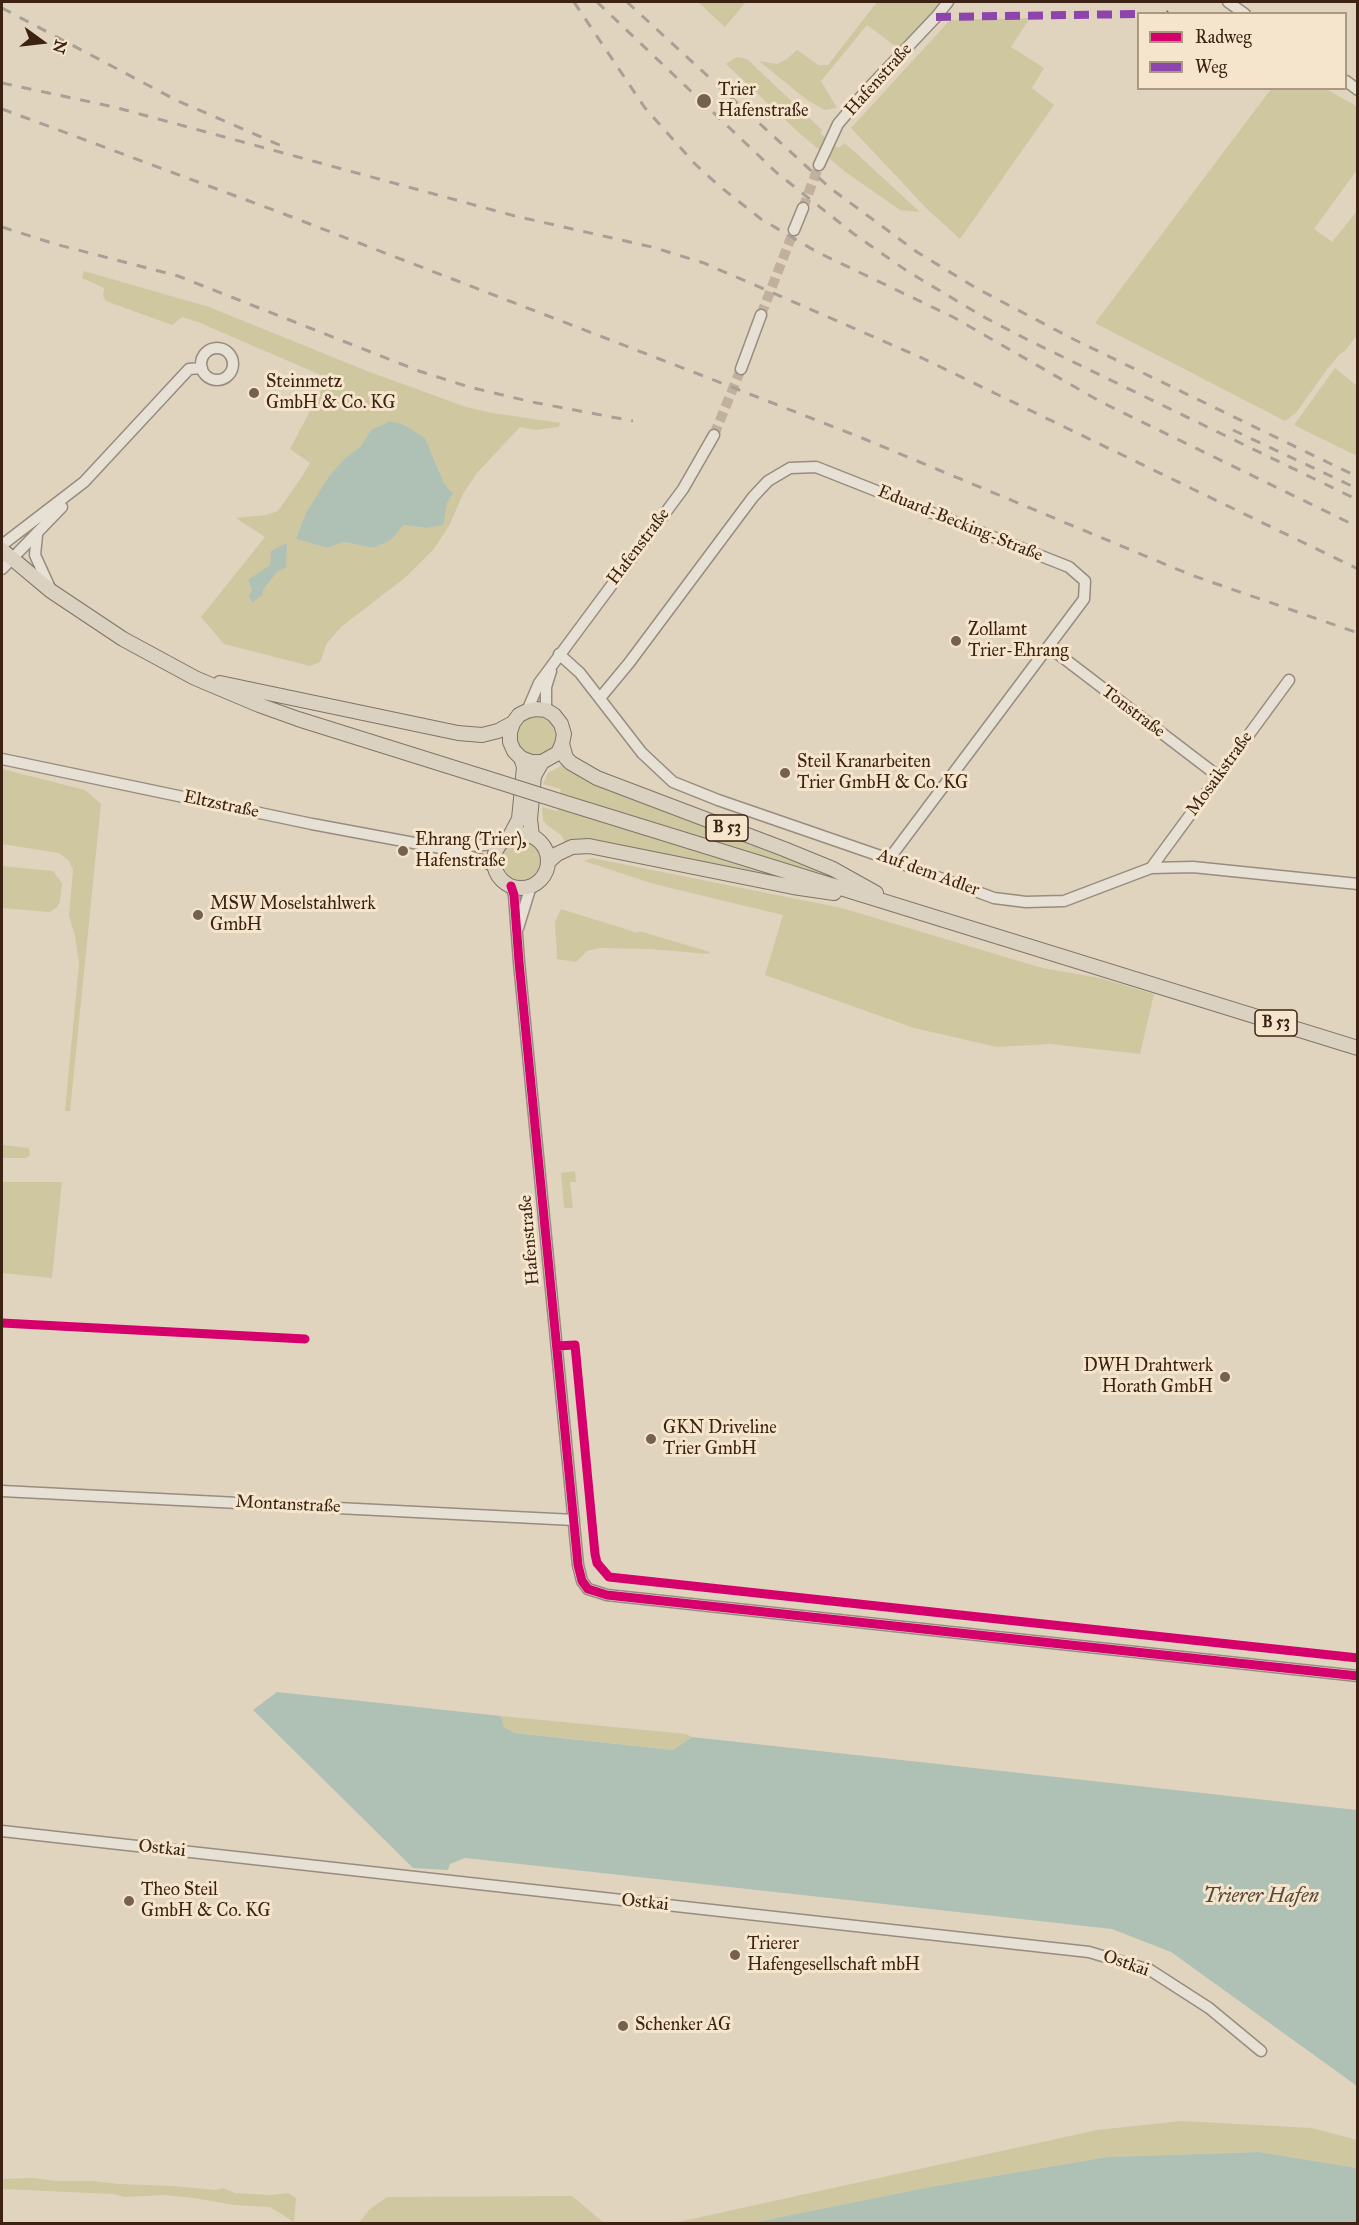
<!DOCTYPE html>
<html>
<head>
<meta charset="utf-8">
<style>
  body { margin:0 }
  #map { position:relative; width:1359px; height:2225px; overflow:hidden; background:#e1d4bf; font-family:"IM FELL Great Primer",serif }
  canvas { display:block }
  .frame { position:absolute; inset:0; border:3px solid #3c2213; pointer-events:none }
  .legend { position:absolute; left:1137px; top:12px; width:210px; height:78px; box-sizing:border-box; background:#f5e5cc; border:2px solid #ab9782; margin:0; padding:8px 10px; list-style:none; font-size:18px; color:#3c2213 }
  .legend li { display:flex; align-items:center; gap:12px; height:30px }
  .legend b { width:30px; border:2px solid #ab9782 }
  .north { position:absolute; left:12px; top:12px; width:60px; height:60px; -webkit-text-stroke:4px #f5e5cc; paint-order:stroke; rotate:105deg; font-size:16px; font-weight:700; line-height:24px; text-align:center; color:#3c2213 }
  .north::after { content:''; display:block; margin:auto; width:21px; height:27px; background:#3c2213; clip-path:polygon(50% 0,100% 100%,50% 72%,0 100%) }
</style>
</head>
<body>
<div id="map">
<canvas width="1359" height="2225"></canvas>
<div class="frame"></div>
<ul class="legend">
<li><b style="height:8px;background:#d6006c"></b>Radweg</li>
<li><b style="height:8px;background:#8e44ad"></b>Weg</li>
</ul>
<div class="north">N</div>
</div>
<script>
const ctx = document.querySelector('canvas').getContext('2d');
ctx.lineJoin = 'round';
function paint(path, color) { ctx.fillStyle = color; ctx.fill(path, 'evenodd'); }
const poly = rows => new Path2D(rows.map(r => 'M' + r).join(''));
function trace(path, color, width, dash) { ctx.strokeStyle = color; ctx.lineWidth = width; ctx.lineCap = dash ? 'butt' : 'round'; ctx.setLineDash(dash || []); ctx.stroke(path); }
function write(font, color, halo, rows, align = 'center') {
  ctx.font = font + ' "IM FELL Great Primer",serif'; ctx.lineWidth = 6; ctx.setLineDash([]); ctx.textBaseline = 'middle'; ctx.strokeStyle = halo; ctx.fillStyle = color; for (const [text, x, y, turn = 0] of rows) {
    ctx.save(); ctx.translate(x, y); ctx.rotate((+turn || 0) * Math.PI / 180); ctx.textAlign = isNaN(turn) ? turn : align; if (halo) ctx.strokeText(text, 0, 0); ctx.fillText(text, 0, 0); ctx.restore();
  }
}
paint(poly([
  [698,2,746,2,725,27],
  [877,2,941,2,899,49,867,25,821,81,837,108,825,110,807,100,759,61,777,64,787,59,797,50,818,65,828,65],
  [1030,18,1011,47,1044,68,1032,88,1054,105,960,239,928,210,851,128,950,20],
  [736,57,747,59,822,130,820,133,838,148,845,143,920,212,900,210,844,171,797,131,726,64],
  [1271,89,1326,89,1358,107,1357,170,1314,229,1332,242,1357,211,1357,335,1345,351,1339,355,1328,368,1296,413,1285,421,1095,323],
  [84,271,209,307,367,371,466,407,492,413,561,423,558,427,536,430,520,427,477,473,463,494,449,526,434,549,406,577,341,627,327,643,320,662,310,666,224,644,201,617,265,537,236,518,266,515,278,511,303,475,310,463,290,449,321,390,318,388,323,376,198,322,182,317,172,325,106,301,103,296,104,288,82,278],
  [390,421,405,425,425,438,444,483,453,494,447,503,426,528,404,525,391,540,374,548,342,542,327,548,296,539,330,475,345,458,361,446,371,430],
  [287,544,285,561,278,571,263,590,249,595,260,573,270,565],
  [1335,368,1357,386,1357,456,1294,425],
  '516 736a20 20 0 1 1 40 0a20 20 0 1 1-40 0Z',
  [566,763,825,873,824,876,560,793,561,789,543,784,548,773],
  [2,769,85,790,101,804,70,1111,65,1111,79,964,75,936,69,916,73,870,69,861,59,853,2,844],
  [542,807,557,811,558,808,801,882,566,844,561,835,547,825,543,820],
  '502 860a20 20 0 1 1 40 0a20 20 0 1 1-40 0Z',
  [592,858,842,908,1042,968,1100,978,1154,994,1140,1054,1050,1044,997,1047,914,1028,765,975,783,915,654,884,584,861],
  [2,866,53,871,62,883,60,902,57,907,50,912,2,908],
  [561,909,638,933,639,931,710,952,708,954,650,949,599,948,587,951,576,962,557,959,555,922],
  [2,1145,29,1148,30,1155,26,1158,2,1158],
  [575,1171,576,1182,570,1182,573,1208,564,1208,561,1173],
  [2,1182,62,1182,52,1278,2,1273],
  [501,1716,686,1734,692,1737,673,1750,573,1739,515,1733,504,1727],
  [1181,2121,1312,2128,1357,2140,1357,2168,1259,2152,1107,2157,930,2187,751,2223,669,2224,1097,2130],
  [34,2178,56,2181,93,2181,119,2184,173,2186,215,2190,223,2188,235,2193,270,2195,288,2193,296,2198,294,2222,270,2207,234,2205,194,2198,164,2195,125,2197,114,2194,2,2189,2,2179],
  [572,2196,604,2223,359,2223,369,2210,387,2197]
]), '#cec7a0');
paint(poly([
  [390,421,405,425,425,438,444,483,453,494,447,503,443,525,426,528,404,525,391,540,374,548,343,542,327,548,296,539,306,513,330,475,345,458,361,446,371,430],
  [287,543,286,568,278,571,263,590,262,595,252,603,249,595,252,589,248,580,270,565,271,551],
  [277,1692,501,1716,504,1727,515,1733,673,1750,692,1737,1357,1810,1357,2086,1171,1952,1112,1929,465,1858,450,1864,448,1870,413,1868,253,1710],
  [1259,2152,1357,2168,1357,2223,751,2223,930,2187,1107,2157]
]), '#afc1b4');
trace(poly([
  [803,208,819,165],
  [761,315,794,230],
  [714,435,741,369]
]), '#c0b09d', 10, [10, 5]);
const minor = poly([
  [1228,2,1245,14],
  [1346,81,1358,90],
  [819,165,838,124,865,92,936,17,948,2],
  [794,230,803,208],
  '201 364a16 16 0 1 1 32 0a16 16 0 1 1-32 0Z',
  [741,369,761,315],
  [37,535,35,555,50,588],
  [2,545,84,482,189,369,202,368],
  [2,569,62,507],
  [1049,647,1218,776],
  [559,654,580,673,642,753,673,782,718,800,889,859,994,898,1026,902,1064,901,1151,868,1193,867,1358,884],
  [600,698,629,663,753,497,768,481,790,468,816,467,1069,567,1085,581,1084,599,889,859],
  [546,710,546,687,551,671],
  [527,711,539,683,683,489,714,435],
  [2,759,312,824,441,848,482,860,496,868],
  [450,847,500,844],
  [1151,868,1289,680],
  [511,886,514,895,519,962,578,1565,582,1581,588,1589,607,1595,1358,1676],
  [518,928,531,886],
  [2,1491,574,1520],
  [2,1831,1089,1952,1150,1970,1209,2008,1261,2051]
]);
const major = poly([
  [2,550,51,591,123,639,195,678,259,705,298,719,496,781],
  [220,683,458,733,482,735,498,731,513,723],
  [562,744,566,758,571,763,597,778,784,849,833,869,876,893],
  [556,800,1358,1048],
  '494 861a27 27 0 1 1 54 0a27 27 0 1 1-54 0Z',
  [510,836,519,819,524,767,521,758],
  [532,836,530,819,534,776,542,762,558,753,562,744,564,734,561,724,554,715,546,710,536,709,527,711,519,715,513,723,510,732,510,742,514,751,521,758,531,762,542,762],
  [548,862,557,854,572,847,589,846,793,887,834,893]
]);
trace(minor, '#978c7e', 13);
trace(major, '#7f7468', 16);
trace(minor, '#e7e0d5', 10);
trace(major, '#dad1c1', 14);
trace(poly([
  [574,2,645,108,695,164,718,185,761,219,817,252,953,317,1101,402,1358,527],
  [597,2,777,173,854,234,907,271,982,316,1030,341,1358,500],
  [627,2,830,188,917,252,976,288,1075,340,1358,477],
  [2,8,176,100,284,147],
  [2,83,114,107,515,216,652,247,704,263,922,358,1358,569],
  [2,109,284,214,701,375,862,438,1191,575,1358,633],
  [2,227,55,244,178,276,419,371,469,387,532,402,633,421],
  [1233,430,1358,489]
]), '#a8a096', 3, [10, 10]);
const majorBridge = poly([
  [496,781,556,800]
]);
trace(majorBridge, '#7f7468', 16, []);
trace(majorBridge, '#dad1c1', 14);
trace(poly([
  [1169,14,1170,13],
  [936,17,1138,14]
]), '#8e44ad', 8, [15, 8]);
trace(poly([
  [511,886,514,895,519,962,578,1565,582,1581,588,1589,607,1595,1358,1676],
  [2,1323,305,1339],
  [557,1346,575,1345,595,1554,597,1563,609,1577,1358,1658]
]), '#d6006c', 9);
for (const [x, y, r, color] of [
  [704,101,8,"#76604f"],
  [254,393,6,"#76604f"],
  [956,641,6,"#76604f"],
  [785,773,6,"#76604f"],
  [403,851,6,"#76604f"],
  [198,915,6,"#76604f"],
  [1225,1377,6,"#76604f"],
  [651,1439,6,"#76604f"],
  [129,1901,6,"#76604f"],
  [735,1955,6,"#76604f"],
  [623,2026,6,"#76604f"]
]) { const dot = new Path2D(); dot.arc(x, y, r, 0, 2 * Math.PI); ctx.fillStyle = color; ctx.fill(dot); trace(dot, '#f5e5cc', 2); }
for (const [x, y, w] of [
  [727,828,42],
  [1276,1023,42]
]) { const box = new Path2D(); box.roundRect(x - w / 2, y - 13, w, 26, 4.5); ctx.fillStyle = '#f5e5cc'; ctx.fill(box); trace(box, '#3c2213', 1.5); }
write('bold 16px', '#3c2213', null, [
  ["B 53",727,828],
  ["B 53",1276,1023]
]);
write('18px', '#3c2213', '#f5e5cc', [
  ["Hafenstraße",879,80,-48],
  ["Eduard-Becking-Straße",960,524,22],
  ["Hafenstraße",639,547,-53],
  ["Tonstraße",1133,712,37],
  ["Mosaikstraße",1220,774,-54],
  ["Eltzstraße",221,805,12],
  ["Auf dem Adler",928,873,20],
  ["Hafenstraße",530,1240,-95],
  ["Montanstraße",288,1505,3],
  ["Ostkai",162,1849,6],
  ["Ostkai",645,1903,6],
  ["Ostkai",1126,1964,19]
]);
write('18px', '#3c2213', '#f5e5cc', [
  ["Trier",718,91],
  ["Hafenstraße",718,112],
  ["Steinmetz",266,383],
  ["GmbH & Co. KG",266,404],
  ["Zollamt",968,631],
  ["Trier-Ehrang",968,652],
  ["Steil Kranarbeiten",797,763],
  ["Trier GmbH & Co. KG",797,784],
  ["Ehrang (Trier),",415,841],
  ["Hafenstraße",415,862],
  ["MSW Moselstahlwerk",210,905],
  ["GmbH",210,926],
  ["DWH Drahtwerk",1213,1367,"right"],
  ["Horath GmbH",1213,1388,"right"],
  ["GKN Driveline",663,1429],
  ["Trier GmbH",663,1450],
  ["Theo Steil",141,1891],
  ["GmbH & Co. KG",141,1912],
  ["Trierer",747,1945],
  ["Hafengesellschaft mbH",747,1966],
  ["Schenker AG",635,2026]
], 'left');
write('italic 20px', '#54483a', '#f5e5cc', [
  ["Trierer Hafen",1261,1897]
]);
</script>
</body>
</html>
